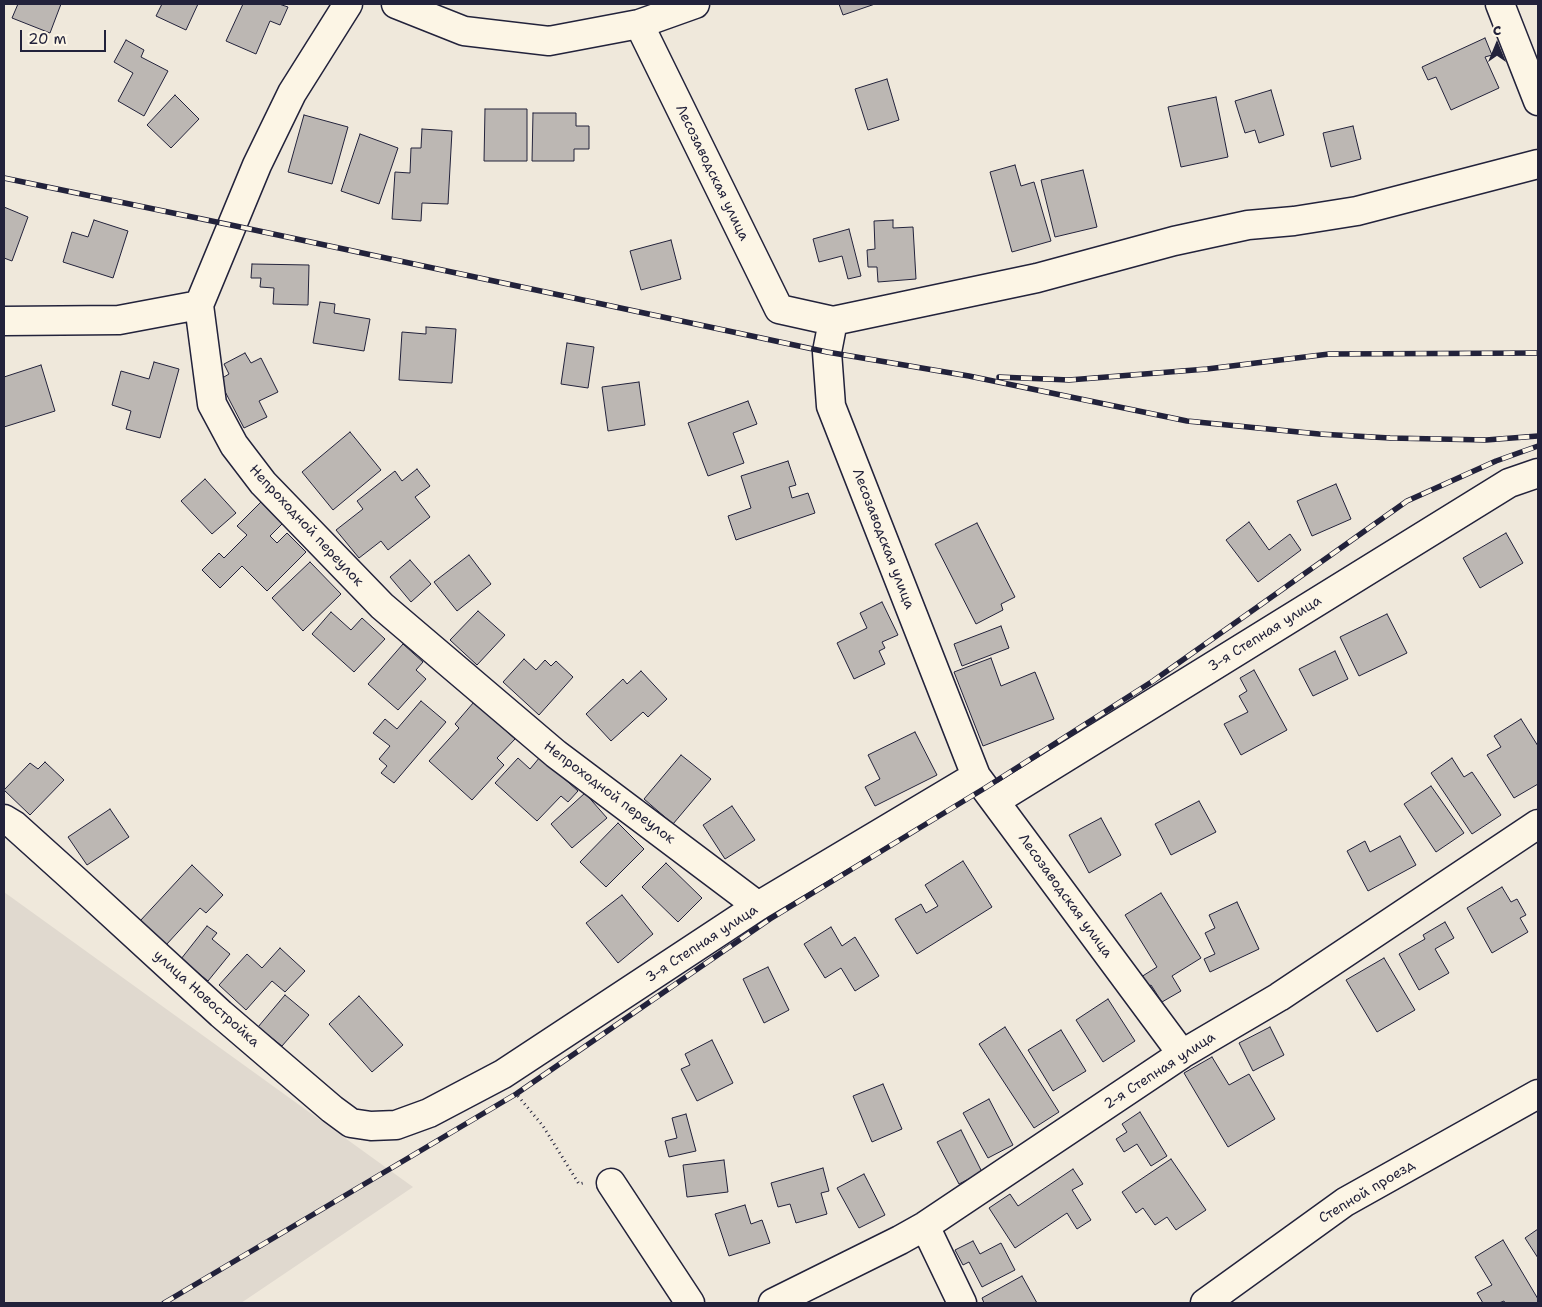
<!DOCTYPE html>
<html>
<head>
<meta charset="utf-8">
<style>
  body { margin:0 }
  #map { position:relative; width:1542px; height:1307px; overflow:hidden; background:#efe8db; font-family:"Shantell Sans",sans-serif }
  canvas { display:block }
  .frame { position:absolute; inset:0; border:5px solid #22223b; pointer-events:none }
  .north { position:absolute; left:1472px; top:20px; width:50px; height:50px; -webkit-text-stroke:4px #fcf5e5; paint-order:stroke; rotate:0deg; font-size:14px; font-weight:700; line-height:20px; text-align:center; color:#22223b }
  .north::after { content:''; display:block; margin:auto; width:18px; height:22px; background:#22223b; clip-path:polygon(50% 0,100% 100%,50% 72%,0 100%) }
  .scale { position:absolute; left:20px; top:30px; width:86px; height:22px; box-sizing:border-box; border:2px solid #22223b; border-top:0; padding-left:6px; font-size:15px; line-height:18px; white-space:nowrap; color:#22223b; -webkit-text-stroke:4px #fcf5e5; paint-order:stroke }
</style>
</head>
<body>
<div id="map">
<canvas width="1542" height="1307"></canvas>
<div class="frame"></div>
<div class="north">С</div>
<div class="scale">20 m</div>
</div>
<script>
const ctx = document.querySelector('canvas').getContext('2d');
ctx.lineJoin = 'round';
function paint(path, color) { ctx.fillStyle = color; ctx.fill(path, 'evenodd'); }
const poly = rows => new Path2D(rows.map(r => 'M' + r).join(''));
function trace(path, color, width, dash) { ctx.strokeStyle = color; ctx.lineWidth = width; ctx.lineCap = dash ? 'butt' : 'round'; ctx.setLineDash(dash || []); ctx.stroke(path); }
function write(font, color, halo, rows, align = 'center') {
  ctx.font = font + ' "Shantell Sans",sans-serif'; ctx.lineWidth = 4.5; ctx.setLineDash([]); ctx.textBaseline = 'middle'; ctx.strokeStyle = halo; ctx.fillStyle = color; for (const [text, x, y, turn = 0] of rows) {
    ctx.save(); ctx.translate(x, y); ctx.rotate((+turn || 0) * Math.PI / 180); ctx.textAlign = isNaN(turn) ? turn : align; if (halo) ctx.strokeText(text, 0, 0); ctx.fillText(text, 0, 0); ctx.restore();
  }
}
paint(poly([
  [4,892,413,1187,241,1303,4,1303]
]), '#e0d9cf');
const building = poly([
  [18,4,61,4,50,33,12,18,18,4],
  [162,4,198,4,186,30,156,16,162,4],
  [243,4,279,4,288,7,280,25,270,21,256,54,226,41,243,4],
  [839,4,875,4,843,15,839,4],
  [1485,38,1492,55,1485,57,1499,88,1451,110,1436,77,1428,80,1422,67,1485,38],
  [126,40,144,50,141,57,168,71,144,116,118,101,133,73,114,62,126,40],
  [887,79,899,120,868,130,855,89,887,79],
  [1271,90,1284,135,1259,143,1255,130,1245,133,1235,101,1271,90],
  [175,95,199,119,171,148,147,125,175,95],
  [1216,97,1228,157,1181,167,1168,107,1216,97],
  [485,109,527,109,527,161,484,161,485,109],
  [533,113,576,113,576,126,589,126,589,149,574,149,574,161,532,161,533,113],
  [304,115,348,127,332,184,288,172,304,115],
  [1353,126,1361,159,1331,167,1323,133,1353,126],
  [422,129,452,131,448,204,422,203,421,221,392,219,395,172,410,173,411,148,421,148,422,129],
  [360,134,398,148,379,204,341,191,360,134],
  [1015,165,1021,186,1034,182,1051,241,1012,252,990,172,1015,165],
  [1083,170,1097,227,1055,237,1041,180,1083,170],
  [4,207,28,217,12,261,4,258,4,207],
  [94,220,128,231,113,278,63,262,72,232,88,237,94,220],
  [893,220,893,228,913,227,916,279,878,282,877,267,868,267,867,250,875,249,874,221,893,220],
  [849,229,861,276,848,279,842,256,819,262,813,239,849,229],
  [671,240,681,279,641,290,630,251,671,240],
  [252,264,309,265,308,305,273,304,274,288,260,287,261,278,251,278,252,264],
  [320,302,335,304,334,313,370,319,364,351,313,343,320,302],
  [426,327,456,329,452,383,399,380,402,332,426,334,426,327],
  [567,343,594,347,588,388,561,384,567,343],
  [245,353,251,363,261,358,278,392,259,401,267,417,244,428,219,380,229,374,224,364,245,353],
  [154,362,179,369,160,438,126,429,131,411,112,405,121,371,149,379,154,362],
  [41,365,55,411,4,427,4,377,41,365],
  [639,382,645,425,608,431,602,387,639,382],
  [748,401,757,424,733,433,744,463,708,476,688,423,748,401],
  [350,432,381,470,333,510,302,472,350,432],
  [788,461,796,485,789,487,792,498,808,493,815,513,736,540,728,516,751,508,741,476,788,461],
  [417,469,430,486,415,497,430,517,388,550,381,541,359,558,336,530,363,509,357,501,395,471,402,481,417,469],
  [205,479,236,513,212,534,181,501,205,479],
  [1336,484,1351,519,1312,536,1297,501,1336,484],
  [261,502,282,524,270,536,277,543,287,533,306,552,267,591,242,566,220,588,202,570,219,553,224,558,247,535,237,526,261,502],
  [1249,522,1269,550,1290,534,1301,550,1258,582,1226,540,1249,522],
  [977,523,1015,597,1001,604,1003,610,976,624,935,544,977,523],
  [1506,533,1523,563,1480,588,1463,558,1506,533],
  [469,555,491,584,457,611,434,582,469,555],
  [410,560,431,584,411,602,390,577,410,560],
  [310,562,341,594,303,631,272,598,310,562],
  [882,602,898,635,882,642,885,648,879,651,885,664,854,679,837,643,867,628,860,613,882,602],
  [478,611,505,635,477,665,450,640,478,611],
  [331,612,351,630,362,618,385,639,354,672,312,634,331,612],
  [1387,614,1407,653,1359,676,1340,637,1387,614],
  [1001,626,1009,648,962,666,954,644,1001,626],
  [403,644,423,662,416,670,426,679,398,710,368,684,403,644],
  [1335,651,1348,679,1313,696,1299,669,1335,651],
  [991,658,1001,686,1035,672,1054,719,983,746,954,672,991,658],
  [524,659,536,670,545,660,551,666,556,661,573,677,539,715,503,682,524,659],
  [1254,670,1287,730,1241,755,1224,724,1248,712,1239,696,1247,691,1240,678,1254,670],
  [641,671,667,699,648,717,643,712,611,741,586,714,623,679,627,684,641,671],
  [421,701,446,722,394,783,381,773,387,766,379,759,390,746,373,733,385,719,397,729,421,701],
  [474,702,515,739,497,758,504,765,472,800,429,761,459,728,455,724,474,702],
  [1521,719,1538,746,1538,784,1514,798,1487,755,1501,747,1494,736,1521,719],
  [915,732,937,775,875,806,865,787,880,779,868,755,915,732],
  [681,755,711,779,673,824,644,799,681,755],
  [540,757,578,791,568,802,561,796,537,821,495,783,518,758,530,769,540,757],
  [1452,758,1464,777,1472,772,1501,815,1472,834,1431,773,1452,758],
  [45,762,64,780,30,815,4,790,30,763,38,769,45,762],
  [1431,786,1464,833,1436,852,1404,804,1431,786],
  [585,793,607,818,572,848,551,824,585,793],
  [1199,801,1216,832,1171,855,1155,824,1199,801],
  [732,806,755,840,725,859,703,825,732,806],
  [110,809,129,837,87,865,68,837,110,809],
  [1101,818,1121,855,1089,873,1069,835,1101,818],
  [618,823,644,849,606,887,580,862,618,823],
  [1400,836,1416,865,1368,891,1347,851,1365,841,1370,852,1400,836],
  [963,861,992,907,917,954,895,919,921,904,926,913,938,906,925,885,963,861],
  [666,863,702,898,678,922,642,887,666,863],
  [192,865,223,895,206,913,200,908,166,945,140,921,192,865],
  [1502,887,1511,902,1517,899,1526,915,1520,918,1528,932,1492,953,1467,908,1502,887],
  [1161,893,1201,958,1172,976,1181,991,1162,1002,1151,985,1147,987,1141,977,1157,967,1125,915,1161,893],
  [622,895,653,934,618,963,586,923,622,895],
  [1237,902,1259,949,1210,972,1204,959,1215,954,1205,933,1215,928,1209,915,1237,902],
  [1445,922,1454,938,1435,949,1449,973,1419,990,1399,954,1425,939,1423,935,1445,922],
  [207,926,217,933,212,939,230,954,208,981,181,959,207,926],
  [831,927,842,946,855,937,879,976,855,991,841,968,825,978,804,944,831,927],
  [280,948,305,971,285,992,272,981,246,1010,219,985,247,954,262,968,280,948],
  [1384,958,1415,1010,1377,1032,1346,980,1384,958],
  [768,967,789,1010,764,1023,743,979,768,967],
  [285,995,309,1015,282,1046,258,1027,285,995],
  [359,996,403,1045,372,1072,329,1024,359,996],
  [1108,999,1135,1041,1103,1062,1076,1020,1108,999],
  [1005,1027,1059,1112,1034,1128,979,1044,1005,1027],
  [1270,1027,1284,1055,1253,1071,1239,1043,1270,1027],
  [1061,1030,1086,1071,1053,1091,1028,1050,1061,1030],
  [712,1040,733,1083,697,1101,681,1069,690,1065,685,1054,712,1040],
  [1212,1057,1229,1085,1249,1074,1275,1119,1228,1147,1184,1073,1212,1057],
  [883,1084,902,1129,872,1142,853,1096,883,1084],
  [989,1099,1013,1145,988,1158,963,1113,989,1099],
  [1140,1112,1167,1156,1151,1166,1137,1144,1124,1152,1116,1139,1127,1132,1122,1124,1140,1112],
  [686,1114,696,1151,669,1157,665,1141,677,1138,672,1118,686,1114],
  [961,1130,982,1172,959,1184,937,1142,961,1130],
  [1171,1159,1206,1210,1176,1230,1167,1217,1155,1225,1143,1208,1136,1213,1122,1192,1171,1159],
  [724,1160,728,1192,687,1197,683,1165,724,1160],
  [823,1168,829,1191,821,1193,827,1214,796,1223,790,1204,778,1207,771,1183,823,1168],
  [1073,1169,1083,1184,1072,1190,1091,1220,1077,1229,1067,1213,1015,1248,989,1208,1010,1194,1018,1206,1073,1169],
  [864,1174,885,1215,859,1228,837,1188,864,1174],
  [745,1205,751,1224,762,1220,770,1243,729,1256,715,1214,745,1205],
  [1538,1229,1538,1258,1525,1238,1538,1229],
  [1503,1240,1538,1299,1538,1303,1505,1303,1504,1301,1499,1303,1483,1303,1477,1293,1492,1285,1475,1257,1503,1240],
  [973,1241,980,1254,1001,1243,1015,1270,982,1287,969,1262,963,1265,955,1250,973,1241],
  [1022,1276,1037,1303,984,1303,982,1298,1022,1276]
]);
paint(building, '#bcb7b3');
trace(building, '#22223b', 1);
const minor = poly([
  [348,4,292,93,257,165,199,305,212,404,234,445,263,483,382,606,556,754,758,906],
  [396,4,464,31,549,41,639,24,695,4],
  [1500,4,1538,101],
  [639,24,779,309,833,321,827,352,831,406,976,776,1182,1054],
  [4,321,119,320,199,305],
  [833,321,1037,278,1174,241,1248,225,1294,221,1357,211,1538,164],
  [995,801,1509,483,1538,473],
  [4,819,14,825,75,880,221,1014,332,1109,351,1123,371,1126,396,1125,429,1113,503,1074,758,906,976,776],
  [611,1183,690,1303],
  [925,1226,962,1303],
  [773,1303,900,1240,925,1226,1182,1054,1279,997,1538,824],
  [1205,1303,1345,1202,1538,1094]
]);
trace(minor, '#22223b', 31);
trace(poly([
  [518,1096,543,1126,579,1184,583,1183]
]), '#22223b', 3, [1, 4]);
trace(minor, '#fcf5e5', 28);
const rail = poly([
  [4,178,231,225,827,352,969,376,1187,421,1319,434,1390,438,1486,440,1538,436],
  [999,377,1069,380,1207,369,1329,354,1538,353],
  [164,1303,516,1094,770,919,985,788,1153,681,1407,501,1496,461,1538,446]
]);
trace(rail, '#22223b', 5.5);
trace(rail, '#fcf5e5', 4, [11]);
write('14px', '#22223b', '#fcf5e5', [
  ["Лесозаводская улица",712,173,64],
  ["Непроходной переулок",306,526,47],
  ["Лесозаводская улица",883,539,69],
  ["3-я Степная улица",1265,634,-32],
  ["Непроходной переулок",609,793,37],
  ["Лесозаводская улица",1065,896,54],
  ["3-я Степная улица",702,944,-33],
  ["улица Новостройка",206,999,42],
  ["2-я Степная улица",1160,1071,-33],
  ["Степной проезд",1367,1192,-31]
]);
</script>
</body>
</html>
